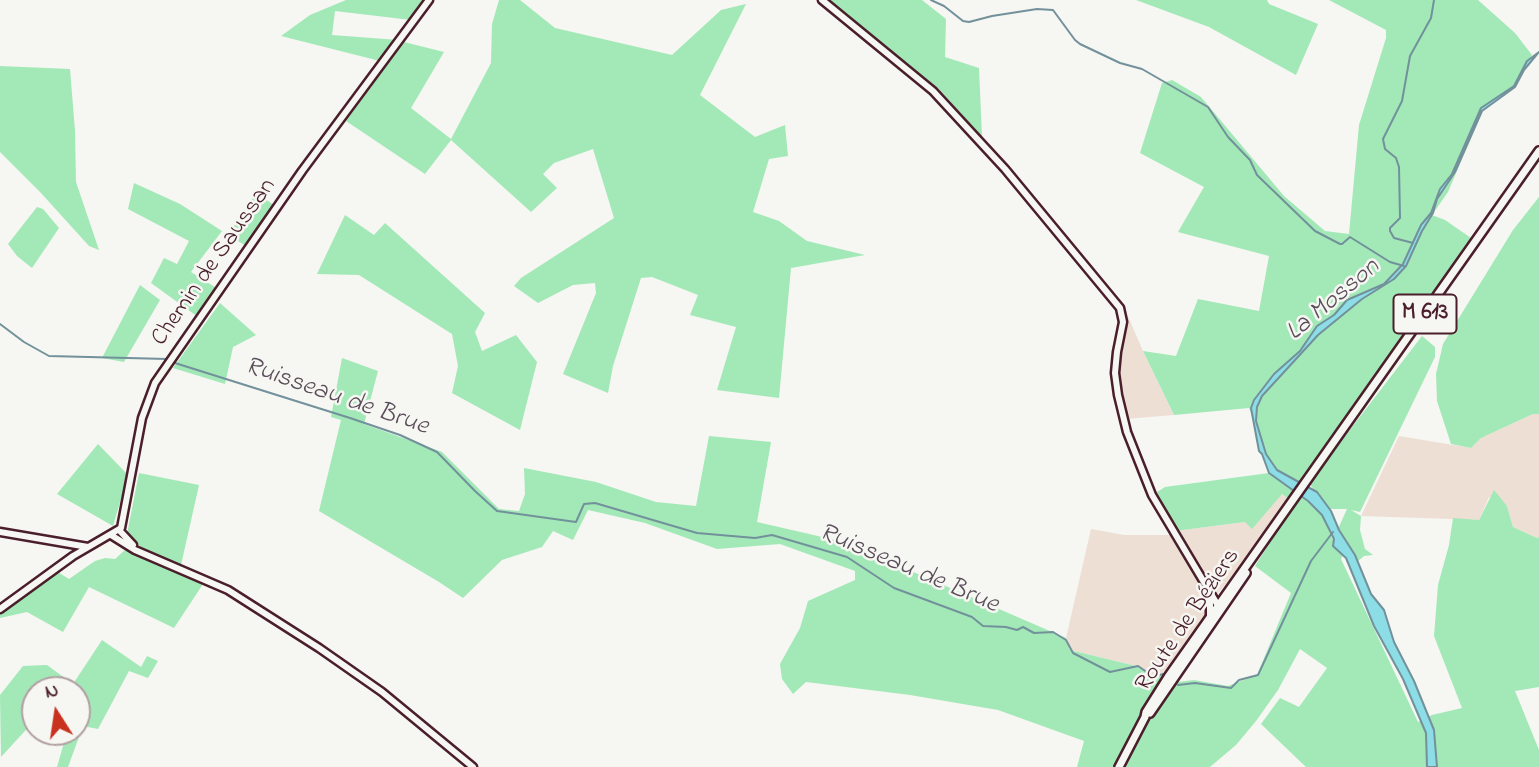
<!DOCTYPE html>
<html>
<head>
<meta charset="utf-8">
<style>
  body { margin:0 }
  #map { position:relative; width:1539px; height:767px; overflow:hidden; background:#f6f6f2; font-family:"Indie Flower",sans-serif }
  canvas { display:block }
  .north { position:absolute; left:21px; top:676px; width:70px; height:70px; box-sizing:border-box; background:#f6f6f2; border:2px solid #b1a0a2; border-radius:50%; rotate:348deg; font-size:19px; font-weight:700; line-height:28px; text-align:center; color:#4a1f2b }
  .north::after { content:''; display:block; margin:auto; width:24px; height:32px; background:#c8321e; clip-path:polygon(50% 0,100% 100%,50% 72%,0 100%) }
</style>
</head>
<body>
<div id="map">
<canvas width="1539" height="767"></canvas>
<div class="north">N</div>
</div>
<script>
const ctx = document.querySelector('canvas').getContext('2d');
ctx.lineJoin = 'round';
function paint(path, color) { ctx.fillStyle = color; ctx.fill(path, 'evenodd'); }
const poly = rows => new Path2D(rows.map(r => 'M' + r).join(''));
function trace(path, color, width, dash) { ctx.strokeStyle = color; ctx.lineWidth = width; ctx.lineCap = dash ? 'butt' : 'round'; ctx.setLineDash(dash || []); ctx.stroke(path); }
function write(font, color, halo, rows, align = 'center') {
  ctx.font = font + ' "Indie Flower",sans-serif'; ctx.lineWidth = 5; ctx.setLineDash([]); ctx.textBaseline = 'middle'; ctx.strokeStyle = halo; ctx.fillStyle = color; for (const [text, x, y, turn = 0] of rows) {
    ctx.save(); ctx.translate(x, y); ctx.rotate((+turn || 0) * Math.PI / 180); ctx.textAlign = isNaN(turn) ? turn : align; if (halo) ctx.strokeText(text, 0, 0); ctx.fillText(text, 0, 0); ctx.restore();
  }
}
paint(poly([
  [1127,314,1143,351,1174,415,1125,419,1118,374],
  [1533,414,1539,414,1539,537,1537,538,1513,527,1507,506,1489,497,1479,520,1361,516,1399,436,1471,448,1481,438],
  [1282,494,1290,500,1247,559,1214,598,1175,531,1245,522],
  [1091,529,1124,535,1170,535,1204,591,1206,617,1162,675,1156,677,1136,666,1070,650,1066,638]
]), '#eedfd4');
paint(poly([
  [346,0,425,0,411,20,335,11,332,35,398,40,380,61,281,36,310,15],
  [499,0,520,0,555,28,672,55,721,10,746,4,700,95,755,137,785,125,788,156,769,159,753,212,779,221,807,241,865,255,791,268,779,398,717,390,736,327,690,315,698,295,652,277,641,278,613,366,608,393,563,374,596,293,595,283,573,285,538,303,514,286,521,278,614,218,593,149,554,163,543,174,557,188,531,212,451,140,425,174,346,121,404,42,444,52,411,108,451,139,491,63,492,24],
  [829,0,922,0,946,19,945,57,979,68,982,137,939,89],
  [1136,0,1267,0,1269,4,1318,24,1296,75,1209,27],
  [1329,0,1478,0,1515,33,1532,55,1523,68,1517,84,1483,110,1448,192,1432,215,1445,220,1471,238,1417,325,1298,483,1277,470,1266,454,1249,408,1174,415,1143,351,1176,356,1198,299,1259,311,1269,256,1178,232,1204,187,1140,153,1162,83,1172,80,1201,97,1284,196,1325,231,1349,234,1359,125,1386,38,1386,30],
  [0,66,70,69,75,131,76,182,99,250,89,246,41,193,0,152],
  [134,183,180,204,222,231,191,272,218,289,198,317,151,283,164,258,177,264,189,241,128,209],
  [256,193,274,205,246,246,228,235],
  [1539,197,1539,414,1533,414,1481,438,1471,448,1451,444,1437,401,1436,374,1443,344,1513,230],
  [37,207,43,209,59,228,32,268,17,256,8,244],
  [345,215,374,235,385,223,485,313,475,332,482,351,516,335,537,362,520,430,452,393,458,366,452,334,359,275,317,274],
  [140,285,160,300,124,362,102,358],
  [220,303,256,335,233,347,225,384,173,368],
  [1422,336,1435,347,1435,357,1360,512,1351,510,1361,516,1360,530,1365,549,1373,555,1364,556,1357,562,1349,544,1341,559,1418,722,1432,715,1462,708,1434,636,1438,585,1449,545,1453,518,1479,520,1494,490,1507,506,1513,527,1537,538,1539,537,1539,687,1515,691,1539,750,1539,767,1306,767,1261,724,1280,698,1299,707,1327,668,1300,649,1278,690,1256,721,1236,745,1210,767,1077,767,1084,741,998,710,910,695,806,682,793,694,782,679,780,664,800,628,808,601,855,580,855,571,780,544,717,549,645,523,588,510,573,540,553,531,542,547,502,560,463,598,439,582,319,511,341,420,331,417,342,358,378,371,364,424,442,452,499,509,519,511,525,494,524,468,596,482,656,502,696,506,709,436,771,442,757,522,844,542,1066,638,1070,650,1136,666,1156,677,1162,675,1178,682,1194,680,1228,686,1257,675,1291,593,1255,566,1300,495,1322,515,1333,540,1347,509,1328,509,1309,483],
  [98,444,128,475,113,526,57,494],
  [139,473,199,485,181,565,141,547,127,534],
  [1269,473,1295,491,1290,500,1282,494,1252,529,1245,522,1175,531,1154,494,1165,487],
  [125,550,203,584,174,628,89,587,63,632,27,612,0,618,0,614,56,571,69,579,95,561,105,558,115,559],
  [102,640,141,667,147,656,158,661,148,678,129,671,98,729,83,726,68,767,57,767,67,732,77,732,77,690,35,690,35,720,1,757,0,695,23,666,47,665,73,684]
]), '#a2e9b7');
const water = poly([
  [1539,52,1524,70,1515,87,1482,111,1455,172,1437,199,1433,213,1422,231,1406,266,1394,279,1362,299,1318,335,1262,396,1257,407,1256,421,1266,454,1277,470,1317,492,1331,511,1339,530,1355,555,1371,594,1384,610,1394,642,1414,681,1434,730,1437,767,1427,767,1426,733,1403,679,1374,626,1346,558,1333,546,1334,539,1322,515,1308,501,1269,473,1262,454,1259,451,1251,408,1254,400,1274,374,1300,351,1317,326,1334,315,1347,300,1384,284,1403,264,1421,225,1431,213,1440,189,1452,174,1481,108,1514,86,1527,61,1539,52]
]);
paint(water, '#8cdde6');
trace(water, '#72919b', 2);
trace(poly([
  [931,0,944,6,963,21,969,22,992,16,1037,9,1053,10,1075,40,1080,44,1120,63,1142,69,1208,107,1228,137,1250,160,1257,175,1315,231,1340,244,1342,244,1350,237,1390,262,1404,266],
  [1413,243,1394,238,1390,231,1390,228,1400,218,1399,167,1396,158,1385,149,1383,139,1402,101,1410,56,1431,18,1434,0],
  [0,324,24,342,49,356,167,359],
  [175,363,350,418,400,435,437,452,475,491,497,511,576,522,584,504,595,503,697,533,755,538,772,535,847,557,894,588,972,617,983,626,1006,627,1017,630,1023,627,1034,633,1053,632,1066,640,1073,653,1110,672,1138,666,1154,677,1163,674],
  [1178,685,1195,683,1231,688,1239,680,1258,675,1311,561,1333,532]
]), '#72919b', 2);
const tertiary = poly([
  [822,0,933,91,1005,169,1120,308,1123,322,1117,352,1115,373,1118,395,1127,432,1152,495,1220,609],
  [119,530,133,545],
  [0,532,88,547],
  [111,535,135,550,228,590,319,648,382,692,473,767],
  [1206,592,1210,604,1210,616],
  [0,609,73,556,121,528,142,418,155,383,302,171,429,0]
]);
const primary = poly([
  [1150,713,1246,573],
  [1119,767,1145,717,1146,712,1168,677,1539,151]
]);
trace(tertiary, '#4a1f2b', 11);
trace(primary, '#4a1f2b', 12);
trace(tertiary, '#f6f6f2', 6);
trace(primary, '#f6f6f2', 7);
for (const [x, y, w] of [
  [1425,314,63]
]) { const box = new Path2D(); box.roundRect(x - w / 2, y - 19.5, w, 39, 5); ctx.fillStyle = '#f6f6f2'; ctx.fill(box); trace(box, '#4a1f2b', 2); }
write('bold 23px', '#4a1f2b', null, [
  ["M 613",1425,314]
]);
write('24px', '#4a1f2b', '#f6f6f2', [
  ["Chemin de Saussan",215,263,-55],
  ["Route de Béziers",1189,621,-56]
]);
write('italic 26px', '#5a4e5a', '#f6f6f2', [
  ["La Mosson",1334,301,-40],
  ["Ruisseau de Brue",336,398,19],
  ["Ruisseau de Brue",908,570,23]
]);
</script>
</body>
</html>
